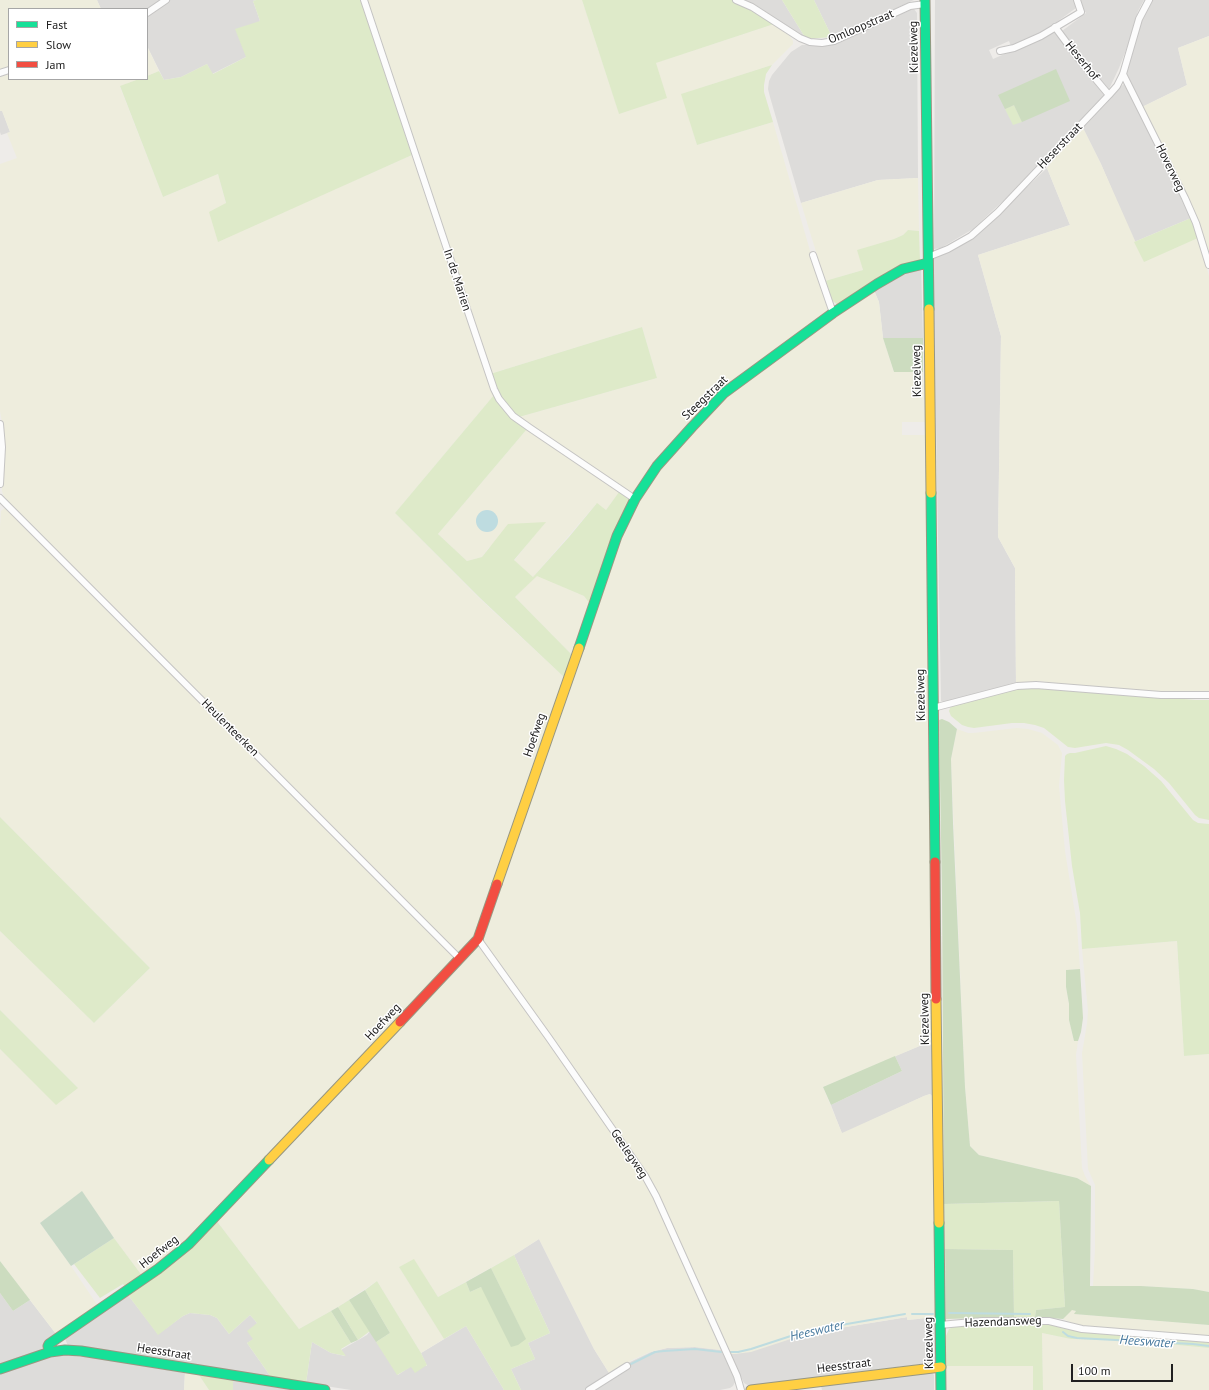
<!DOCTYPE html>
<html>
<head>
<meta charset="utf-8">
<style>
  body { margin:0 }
  #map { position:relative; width:1209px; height:1390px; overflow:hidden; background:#eeece9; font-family:"PT Sans",sans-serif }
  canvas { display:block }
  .legend { position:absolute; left:8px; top:8px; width:140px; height:72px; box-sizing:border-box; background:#fff; border:1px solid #a6a6a6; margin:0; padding:5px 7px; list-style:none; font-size:12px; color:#202020 }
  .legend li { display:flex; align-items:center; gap:8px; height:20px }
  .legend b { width:20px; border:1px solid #a6a6a6 }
  .scale { position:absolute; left:1071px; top:1364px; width:102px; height:18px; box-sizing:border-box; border:2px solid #202020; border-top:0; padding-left:5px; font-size:12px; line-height:14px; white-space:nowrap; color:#202020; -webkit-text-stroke:3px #fff; paint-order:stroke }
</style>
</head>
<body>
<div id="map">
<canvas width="1209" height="1390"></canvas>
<ul class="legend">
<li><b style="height:5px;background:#16e098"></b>Fast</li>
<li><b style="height:5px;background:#ffcf43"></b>Slow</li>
<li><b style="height:5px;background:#f24e42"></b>Jam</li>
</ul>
<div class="scale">100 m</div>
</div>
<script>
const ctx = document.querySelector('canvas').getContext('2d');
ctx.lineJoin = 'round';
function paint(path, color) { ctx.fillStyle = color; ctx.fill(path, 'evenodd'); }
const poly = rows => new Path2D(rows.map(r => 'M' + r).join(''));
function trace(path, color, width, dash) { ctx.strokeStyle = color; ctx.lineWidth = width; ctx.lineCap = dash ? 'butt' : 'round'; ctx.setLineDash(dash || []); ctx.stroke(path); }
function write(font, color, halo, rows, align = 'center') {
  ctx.font = font + ' "PT Sans",sans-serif'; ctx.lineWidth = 3; ctx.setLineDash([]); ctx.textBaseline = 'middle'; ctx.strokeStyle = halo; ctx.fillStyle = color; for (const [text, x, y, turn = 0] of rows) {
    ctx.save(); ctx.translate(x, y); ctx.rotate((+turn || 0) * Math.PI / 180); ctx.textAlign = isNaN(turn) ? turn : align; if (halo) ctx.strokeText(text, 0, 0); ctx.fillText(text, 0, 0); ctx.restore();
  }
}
paint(poly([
  [97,0,160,0,147,9,101,9],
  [170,0,256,0,253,1,260,21,246,57,212,74,207,64,181,77,164,80,147,46,147,17],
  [740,0,782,0,806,39],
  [814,0,914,0,832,37],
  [935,0,1074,0,1076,8,1043,32,1011,46,1009,41,989,50,993,59,1041,38,1055,30,1104,92,1104,95,1005,199,973,229,941,248,934,249],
  [1079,0,1144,0,1138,11,1131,37,1119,68,1109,89,1080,56,1062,31,1086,13,1081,6],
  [1152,0,1209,0,1209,36,1178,48,1187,85,1142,107,1126,72,1142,20],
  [914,9,917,13,918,178,878,180,801,203,770,97,768,89,769,81,772,75,791,52,802,45,829,45,845,40,910,10],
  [1124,84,1126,85,1191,218,1134,242,1101,164,1083,128,1105,105,1119,88],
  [2,110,10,132,1,135,0,132,0,111],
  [1047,168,1070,225,978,255,1001,336,998,537,1015,568,1016,684,944,702,941,701,933,259,947,253,978,234],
  [921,266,923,338,883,338,879,302,873,288,903,271],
  [932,1044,933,1097,930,1094,924,1096,842,1134,831,1105,902,1071,895,1056,922,1045],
  [539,1239,594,1349,609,1373,584,1390,521,1390,511,1369,535,1359,528,1343,550,1333,514,1255],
  [0,1293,13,1311,30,1300,56,1334,44,1346,43,1350,0,1365],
  [128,1295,158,1334,183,1316,190,1313,210,1315,217,1318,229,1334,250,1315,257,1323,254,1339,247,1343,271,1377,68,1346,64,1336],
  [908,1317,908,1320,936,1317,937,1362,749,1386,744,1383,730,1354,735,1354,809,1333],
  [466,1326,504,1390,351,1390,306,1383,312,1342,331,1353,345,1356,341,1350,367,1335,370,1331,398,1375,411,1366,427,1366,421,1353],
  [695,1347,721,1350,733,1375,735,1382,733,1386,730,1388,720,1390,595,1390,631,1368,628,1363,651,1352,667,1348],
  [64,1355,96,1358,185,1373,184,1390,0,1390,0,1373,52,1356],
  [932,1373,934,1375,934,1390,822,1390,821,1386],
  [233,1381,292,1390,233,1390]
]), '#dddcda');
paint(poly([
  [0,0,97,0,101,9,9,9,9,68,0,72],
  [367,0,582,0,619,113,638,107,655,63,774,24,788,34,793,41,793,44,772,65,682,94,697,145,773,122,819,282,827,307,828,312,737,381,636,492,628,491,519,417,657,378,642,327,490,374],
  [1209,36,1209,259,1142,107,1187,85,1178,48],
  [147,46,159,71,147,76],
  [9,74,9,79,139,79,120,87,163,197,218,174,226,204,218,241,412,155,494,395,395,513,479,598,565,678,478,931,471,942,460,952,455,952,5,500,2,491,2,423,0,411,0,164,17,158,7,133,10,132,2,111,0,111,0,77],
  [1083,128,1101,164,1144,261,1198,238,1209,276,1209,695,1188,695,1093,687,1038,681,1016,684,1015,568,998,537,1001,336,978,255,1070,225,1047,168,1061,150],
  [918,178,919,231,908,230,903,235,894,239,858,250,863,270,825,281,801,203,878,180],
  [873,288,879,302,883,338,894,372,923,372,925,422,902,422,902,435,925,435,932,1044,922,1045,823,1087,842,1133,924,1096,930,1094,933,1097,936,1317,907,1320,907,1317,809,1333,751,1352,735,1354,730,1354,656,1191,481,939,616,544,645,488,667,458,726,394],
  [527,429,619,492,606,510,596,504,533,577,514,561,545,522,489,547,482,557,467,561,438,534],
  [5,508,8,510,452,954,453,961,201,1230,143,1277,114,1238,82,1192,40,1223,71,1266,98,1306,56,1334,0,1261,0,1049,56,1104,77,1087,0,1010,0,931,94,1023,150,968,0,817,0,527,1,511],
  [537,575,584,596,590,604,573,656,515,597],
  [1017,728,1028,729,1042,733,1058,745,1062,753,1059,786,1065,851,1077,926,1080,969,1066,970,1066,987,1069,1004,1069,1020,1074,1041,1078,1041,1076,1055,1082,1168,1085,1176,1091,1186,1077,1178,979,1155,970,1146,965,1087,951,759,957,729,968,733,973,733],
  [1177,941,1184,1056,1209,1054,1209,1292,1193,1289,1141,1286,1093,1286,1095,1249,1095,1185,1088,1169,1082,1053,1087,1024,1088,1011,1082,949],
  [476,947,483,949,642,1175,655,1200,721,1350,695,1347,667,1348,650,1352,632,1360,609,1373,594,1349,539,1239,514,1255,438,1297,414,1260,399,1267,444,1339,421,1353,377,1281,338,1307,299,1329,216,1220],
  [1072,1309,1076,1311,1075,1314,1209,1325,1209,1336,1164,1332,1094,1328,1076,1325,1063,1319],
  [1042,1333,1071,1339,1136,1341,1209,1348,1209,1390,1043,1390],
  [946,1366,1033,1366,1033,1390,947,1390],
  [185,1373,199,1375,209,1390,184,1390]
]), '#eeeddd');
paint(poly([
  [256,0,361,0,412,155,218,242,209,212,226,203,218,174,163,197,120,86,139,79,147,79,147,76,159,71,164,80,181,77,207,64,213,74,246,57,235,29,260,21,253,1],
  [582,0,732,0,746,7,774,24,656,63,667,98,619,114],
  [782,0,814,0,832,37,806,39],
  [772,65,766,74,764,85,764,92,773,122,697,145,681,94],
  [1014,105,1022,122,1013,125,1005,109],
  [1191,218,1198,238,1144,262,1134,242],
  [908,230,919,231,920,261,838,305,830,299,825,281,863,270,857,250,894,239,903,235],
  [642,327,657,378,519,417,508,408,502,400,490,374],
  [494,395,503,409,512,418,527,429,438,534,467,561,482,557,508,524,546,522,514,560,533,577,569,537,597,503,606,510,619,492,628,499,629,502,590,604,584,596,537,576,515,597,573,656,565,678,479,597,395,513],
  [1037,687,1196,700,1209,700,1209,820,1199,818,1195,815,1169,783,1154,769,1128,750,1119,745,1106,743,1075,748,1068,747,1044,728,1035,725,1024,723,1012,723,974,728,968,727,962,725,951,716,949,711,951,706,1017,689],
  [1106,746,1116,749,1127,754,1144,766,1161,781,1193,820,1198,823,1209,824,1209,1054,1184,1056,1177,941,1082,949,1080,913,1072,866,1065,801,1064,780,1065,756,1067,754,1070,753,1075,753],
  [0,817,150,968,94,1023,0,931],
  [0,1010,78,1088,56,1105,0,1049],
  [1059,1201,1065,1307,1036,1310,1035,1317,1014,1317,1013,1250,945,1249,944,1204],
  [216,1220,299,1329,331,1311,351,1343,341,1349,346,1356,331,1353,312,1342,306,1383,271,1377,247,1343,253,1339,247,1331,257,1323,250,1315,229,1334,217,1318,210,1315,190,1313,183,1316,158,1335,128,1295],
  [114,1238,143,1277,126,1289,123,1284,100,1298,74,1264],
  [514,1255,550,1333,528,1343,535,1359,511,1369,521,1390,504,1390,466,1326,444,1339,399,1267,414,1259,438,1297,466,1282,470,1292,481,1287,525,1338,491,1268],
  [377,1281,421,1353,427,1365,415,1373,411,1367,397,1375,376,1342,390,1333,365,1290],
  [349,1300,370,1331,358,1340,338,1307],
  [978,1324,1048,1324,1080,1332,1150,1336,1209,1342,1209,1348,1136,1341,1071,1339,1042,1333,1043,1390,1033,1390,1033,1366,946,1366,946,1336,949,1329,955,1326],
  [199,1375,233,1381,233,1390,209,1390]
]), '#deeac9');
paint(poly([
  [1056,69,1070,101,1022,122,1014,105,1005,109,998,95],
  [883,338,923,338,923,372,894,372],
  [942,719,949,722,957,729,951,759,953,823,965,1087,970,1146,979,1155,1077,1178,1091,1186,1090,1286,1141,1286,1193,1289,1209,1292,1209,1325,1074,1314,1076,1311,1072,1310,1063,1319,1035,1317,1036,1310,1065,1307,1059,1201,944,1204,942,896,939,720],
  [1080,969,1083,1018,1081,1032,1078,1041,1074,1041,1069,1020,1069,1004,1066,987,1066,970],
  [895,1056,902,1071,831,1105,823,1087],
  [945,1249,1013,1250,1014,1317,946,1319],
  [0,1261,30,1300,13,1311,0,1293],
  [491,1268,526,1339,518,1345,511,1347,481,1287,470,1292,466,1282],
  [365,1290,390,1333,376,1342,349,1300],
  [338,1307,358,1340,351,1343,331,1311]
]), '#ccdcbf');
paint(poly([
  [82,1191,114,1238,71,1266,40,1223]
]), '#c8d9c7');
paint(poly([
  '476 521a11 11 0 1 1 22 0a11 11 0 1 1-22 0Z'
]), '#bedce0');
trace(poly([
  [949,1313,1030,1314],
  [912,1314,933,1314],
  [1063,1332,1068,1336,1077,1338,1193,1344,1209,1346],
  [730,1352,738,1352,751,1349,806,1331,905,1314],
  [629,1365,655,1352,664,1351,695,1349,721,1352]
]), '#bedce0', 2);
const street = poly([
  [364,0,465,303,494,389,499,399,513,416,530,428,635,499],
  [736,0,752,7,800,38,810,42,822,43,834,41,910,6,925,4],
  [147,13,166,0],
  [1055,27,1078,58,1109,95],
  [1000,51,1014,48,1041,36,1081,12,1077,0],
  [0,73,9,70],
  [1123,74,1185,198,1196,223,1209,265],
  [813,255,833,313],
  [928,257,948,249,971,236,998,212,1109,95,1117,86,1123,74,1139,19,1149,0],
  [0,424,2,447,0,484],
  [0,498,459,958],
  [933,708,1017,686,1036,685,1161,695,1209,695],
  [478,939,549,1038,645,1176,656,1196,737,1376,741,1390],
  [940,1325,983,1321,1049,1321,1082,1329,1209,1339],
  [589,1390,627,1366]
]);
const fast = poly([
  [925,0,929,309],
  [931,493,935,862],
  [579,648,617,536,635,499,657,466,692,427,724,393,833,313,877,284,903,269,928,263],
  [939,1223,941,1390],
  [50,1352,48,1346,49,1344,158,1269,189,1244,269,1160],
  [0,1369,50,1352,65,1350,81,1351,325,1390]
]);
const slow = poly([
  [929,309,931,493],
  [497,884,579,648],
  [936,999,939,1223],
  [269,1160,400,1022],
  [751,1390,941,1367]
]);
const jam = poly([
  [935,862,936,999],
  [400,1022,478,939,497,884]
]);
trace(street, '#c5c4c3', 8);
trace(fast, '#989781', 11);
trace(slow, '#989781', 11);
trace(jam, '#989781', 11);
trace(street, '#fcfcfc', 6);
trace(fast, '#16e098', 9);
trace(slow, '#ffcf43', 9);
trace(jam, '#f24e42', 9);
write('12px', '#202020', '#fff', [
  ["Omloopstraat",861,27,-23],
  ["Kiezelweg",914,47,-91],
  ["Heserhof",1082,61,51],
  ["Heserstraat",1060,146,-46],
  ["Hoverweg",1170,168,64],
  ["In de Marien",457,280,72],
  ["Kiezelweg",917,371,-91],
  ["Steegstraat",705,398,-44],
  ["Kiezelweg",921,695,-91],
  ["Heulenteerken",230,728,45],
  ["Hoefweg",535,735,-71],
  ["Kiezelweg",925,1019,-91],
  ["Hoefweg",383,1022,-47],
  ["Geelegweg",629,1154,56],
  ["Hoefweg",159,1252,-38],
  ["Hazendansweg",1003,1322,-2],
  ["Kiezelweg",929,1343,-91],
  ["Heesstraat",164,1352,9],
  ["Heesstraat",844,1366,-7]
]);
write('italic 13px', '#487a9e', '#fff', [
  ["Heeswater",817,1331,-13],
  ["Heeswater",1147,1342,4]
]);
</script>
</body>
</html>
